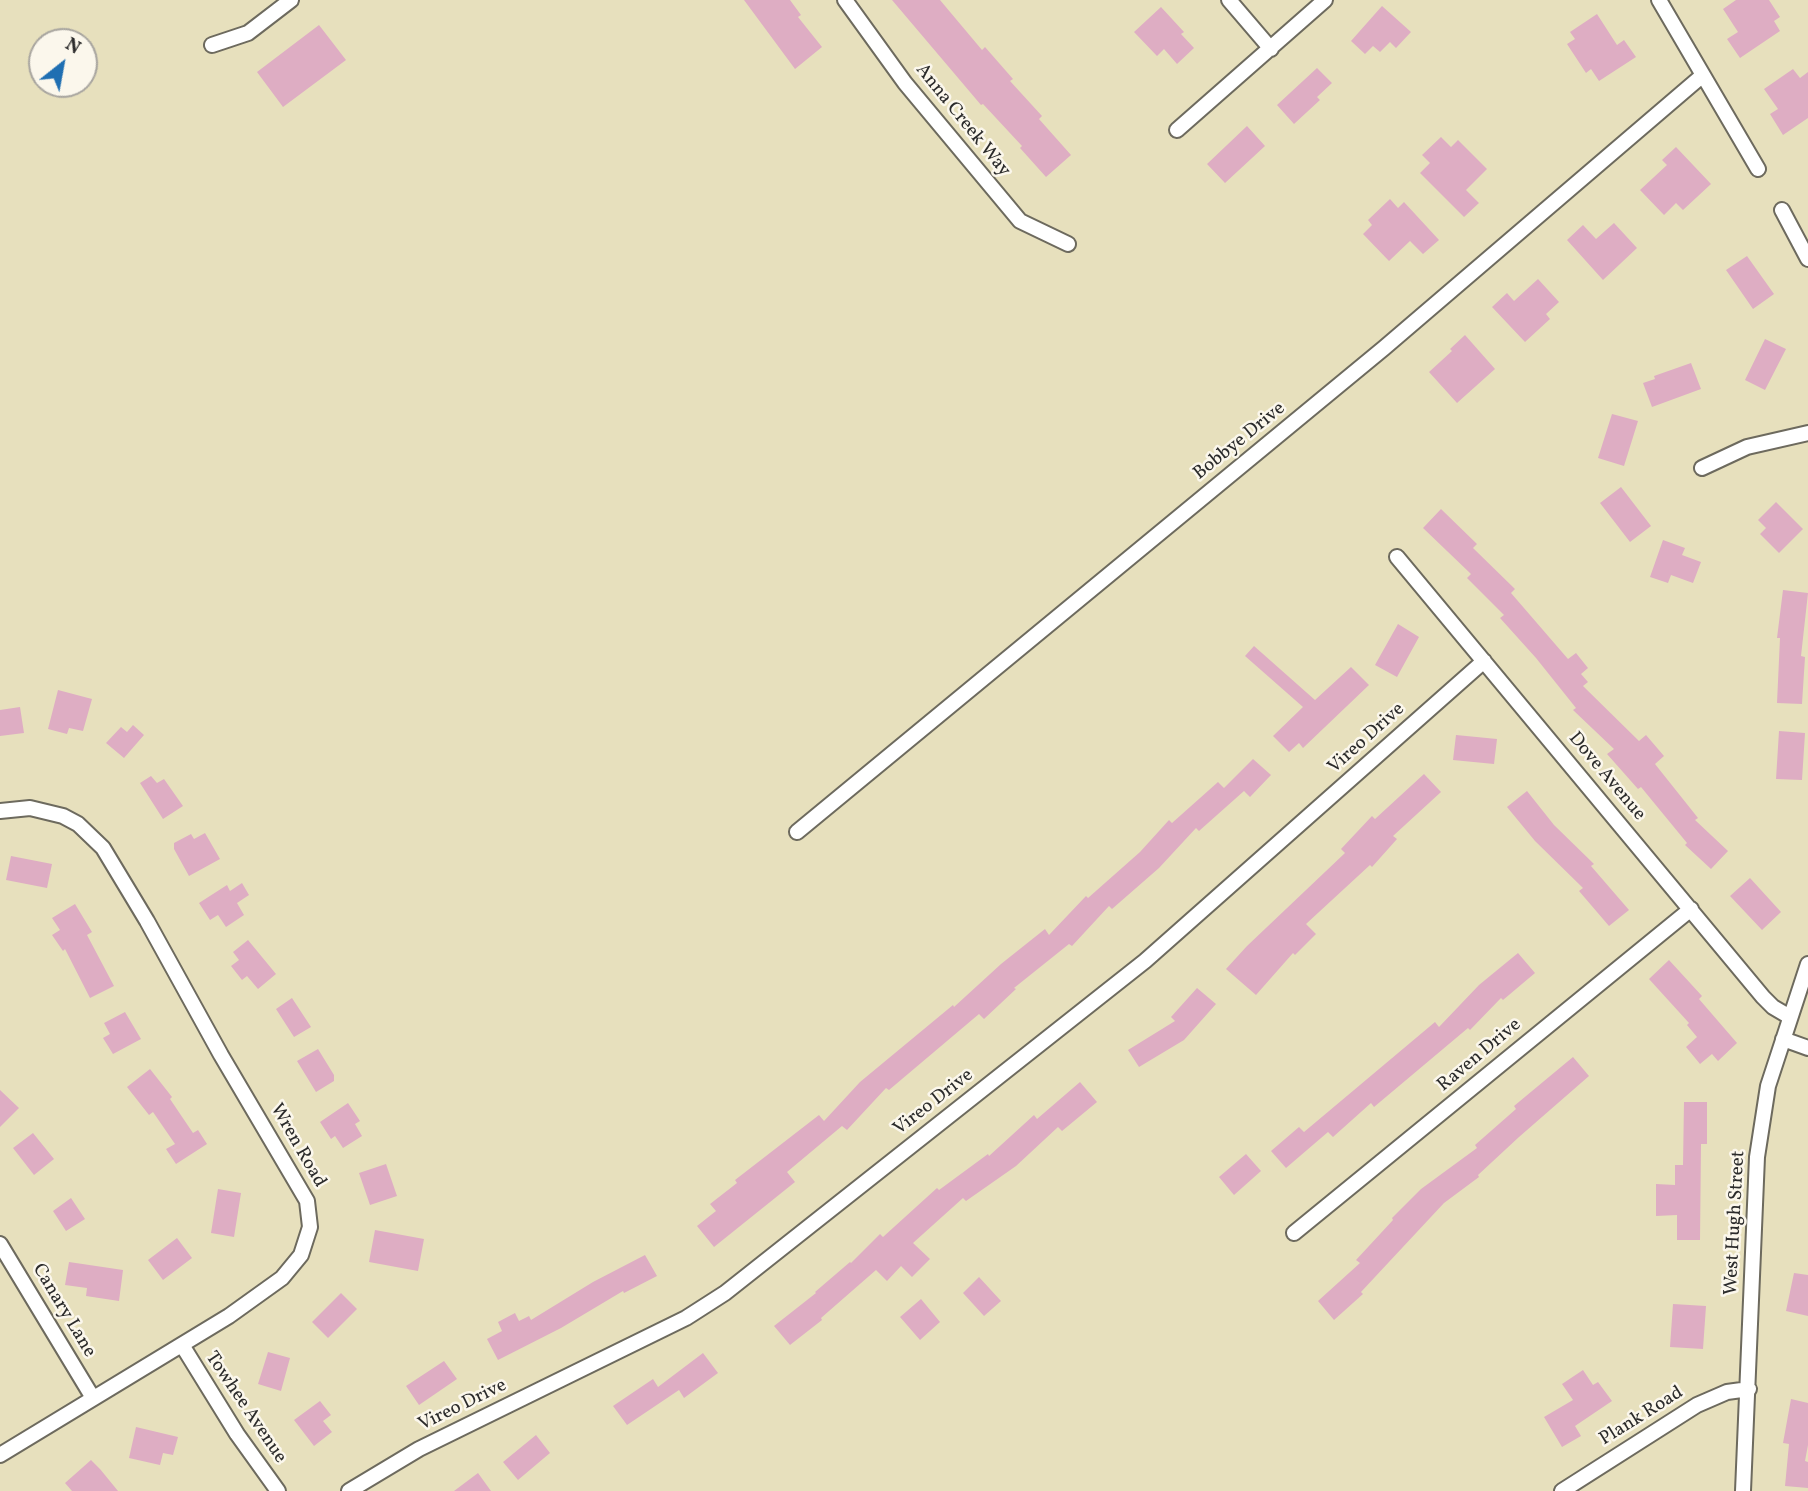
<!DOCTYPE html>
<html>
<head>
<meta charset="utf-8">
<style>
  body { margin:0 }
  #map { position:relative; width:1808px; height:1491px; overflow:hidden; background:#e7e0bd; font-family:Vollkorn,serif }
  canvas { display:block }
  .north { position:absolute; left:28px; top:28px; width:70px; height:70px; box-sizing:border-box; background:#fbf7ec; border:2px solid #a8a59f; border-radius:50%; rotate:31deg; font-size:19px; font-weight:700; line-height:28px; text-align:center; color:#2b2b2b }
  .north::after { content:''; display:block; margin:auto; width:24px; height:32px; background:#1f6fb2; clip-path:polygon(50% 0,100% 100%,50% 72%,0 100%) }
</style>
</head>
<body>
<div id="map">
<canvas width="1808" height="1491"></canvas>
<div class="north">N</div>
</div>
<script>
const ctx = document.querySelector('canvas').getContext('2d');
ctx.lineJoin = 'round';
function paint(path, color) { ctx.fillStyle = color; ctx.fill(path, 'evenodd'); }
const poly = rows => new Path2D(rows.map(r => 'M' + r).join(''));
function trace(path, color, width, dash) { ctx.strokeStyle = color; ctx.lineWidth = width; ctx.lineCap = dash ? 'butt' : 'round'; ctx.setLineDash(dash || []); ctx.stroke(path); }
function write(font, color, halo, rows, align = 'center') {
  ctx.font = font + ' Vollkorn,serif'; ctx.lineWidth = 5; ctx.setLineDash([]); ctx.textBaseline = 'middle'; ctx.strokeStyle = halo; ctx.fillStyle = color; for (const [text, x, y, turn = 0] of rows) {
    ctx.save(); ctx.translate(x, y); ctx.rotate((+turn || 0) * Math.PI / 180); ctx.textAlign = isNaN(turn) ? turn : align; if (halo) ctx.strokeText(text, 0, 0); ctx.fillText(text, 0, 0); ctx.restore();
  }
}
paint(poly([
  [744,0,790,0,801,15,798,17,822,47,795,69],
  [892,0,940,0,982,50,985,47,1013,79,1010,81,1042,116,1039,119,1071,155,1046,177,1020,148,1022,146,983,104,981,105],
  [1736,0,1769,0,1780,17,1774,21,1780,31,1740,58,1727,39,1738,32,1723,9],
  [1382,6,1411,32,1396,48,1390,42,1380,52,1373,46,1365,54,1351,41],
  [1161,7,1184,32,1181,34,1194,48,1177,64,1164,49,1157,56,1134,32],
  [1597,14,1617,45,1624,40,1636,57,1599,81,1591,69,1586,73,1567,44,1575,39,1570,32],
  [319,25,346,60,283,107,257,72],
  [1317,68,1332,83,1317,97,1320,100,1294,124,1277,105],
  [1793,69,1800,78,1808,72,1808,118,1783,135,1770,114,1778,109,1764,89],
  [1247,126,1265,146,1225,183,1207,164],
  [1441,137,1451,147,1458,140,1487,169,1466,190,1479,203,1464,217,1420,173,1430,163,1422,155],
  [1676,147,1711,184,1683,210,1676,203,1664,215,1640,190,1667,165,1662,160],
  [1390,199,1398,208,1404,202,1439,240,1423,254,1410,241,1389,261,1363,234,1372,225,1368,220],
  [1614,223,1637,248,1603,280,1567,240,1583,225,1596,239],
  [1747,256,1774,294,1753,309,1726,270],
  [1538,279,1559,302,1546,314,1550,319,1525,342,1492,307,1507,293,1514,301],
  [1465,335,1495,369,1457,403,1429,372,1452,351,1450,349],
  [1765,339,1786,349,1765,390,1745,380],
  [1691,363,1701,389,1652,407,1643,383,1655,379,1654,376],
  [1612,414,1638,421,1624,466,1598,458],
  [1621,487,1651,526,1630,542,1600,503],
  [1776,502,1803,529,1779,553,1760,534,1766,528,1758,520],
  [1441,509,1477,544,1473,548,1515,589,1511,593,1568,659,1576,653,1588,668,1581,674,1588,682,1583,686,1639,741,1646,735,1664,756,1655,764,1698,818,1695,820,1728,851,1711,869,1685,845,1687,843,1641,787,1638,789,1607,754,1614,749,1573,710,1576,708,1536,658,1500,618,1504,615,1467,578,1471,574,1423,528],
  [1663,540,1685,548,1682,555,1701,562,1693,583,1671,575,1668,583,1650,577],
  [1783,590,1808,593,1801,656,1805,657,1802,704,1777,703,1780,638,1777,638],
  [1398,624,1419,637,1397,677,1375,665],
  [1254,646,1315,700,1351,667,1369,685,1303,748,1299,743,1289,752,1273,736,1303,707,1245,656],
  [58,690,92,699,83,731,69,728,67,734,48,729],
  [20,707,24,733,0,736,0,710],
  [133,725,144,735,124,758,106,743,121,727,127,732],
  [1779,731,1805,733,1802,780,1776,779],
  [1456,735,1497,739,1494,764,1453,760],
  [1253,759,1271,775,1250,797,1244,791,1199,831,1196,828,1159,868,1112,909,1109,906,1072,946,1069,944,1014,988,1016,989,984,1019,979,1014,889,1090,886,1088,847,1130,842,1126,787,1172,795,1182,714,1247,697,1226,716,1211,710,1204,737,1183,735,1180,819,1115,824,1121,860,1082,953,1005,954,1007,1001,964,1045,929,1049,935,1086,896,1088,898,1140,852,1169,820,1172,823,1218,782,1224,788],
  [1424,774,1441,792,1393,836,1397,839,1372,867,1370,865,1306,924,1316,934,1295,955,1293,953,1256,995,1226,969,1247,946,1345,853,1341,849,1372,816,1375,819],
  [151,776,157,783,164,779,183,806,163,819,140,783],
  [1527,791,1554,825,1594,864,1591,866,1629,910,1609,926,1579,891,1583,888,1535,841,1507,807],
  [205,833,220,859,189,876,174,849,174,843,191,834,194,839],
  [11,856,52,864,47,888,6,880],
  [1750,878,1781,912,1762,930,1730,896],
  [242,883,249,895,237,903,244,915,226,927,218,915,210,920,199,903,227,885,230,891],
  [75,904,92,932,87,935,114,986,90,998,65,949,63,951,52,935,60,930,52,918],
  [248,940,276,974,258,989,247,976,242,980,231,966,239,960,233,952],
  [1518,953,1535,973,1503,1000,1501,998,1470,1030,1468,1028,1374,1107,1371,1103,1333,1137,1328,1132,1286,1168,1271,1151,1299,1127,1304,1132,1435,1022,1439,1027,1479,985],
  [1669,960,1702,996,1699,999,1737,1043,1718,1061,1712,1054,1700,1064,1686,1047,1697,1037,1687,1025,1689,1023,1649,979],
  [1197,988,1216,1004,1184,1040,1139,1067,1128,1050,1175,1021,1171,1017],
  [292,998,311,1027,294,1037,276,1009],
  [125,1012,141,1039,113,1054,103,1038,110,1034,104,1023],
  [318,1049,334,1075,334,1081,316,1092,297,1061],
  [1573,1057,1589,1076,1519,1137,1478,1175,1479,1177,1444,1203,1361,1292,1363,1294,1334,1320,1318,1301,1360,1263,1356,1260,1393,1220,1392,1218,1421,1189,1477,1148,1475,1145,1516,1109,1514,1106],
  [150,1069,172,1097,170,1099,193,1133,198,1130,207,1144,176,1164,166,1149,175,1144,153,1112,149,1115,127,1087],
  [1080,1082,1097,1102,1062,1131,1058,1127,1016,1166,966,1201,963,1198,913,1243,930,1259,912,1277,901,1266,887,1281,876,1270,821,1318,822,1320,790,1345,774,1326,816,1293,815,1292,850,1262,851,1263,880,1234,883,1237,937,1188,939,1190,988,1154,989,1156,1034,1115,1037,1119],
  [0,1090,19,1108,0,1127],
  [1684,1102,1707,1102,1707,1144,1701,1144,1700,1240,1677,1240,1677,1215,1656,1216,1656,1184,1675,1185,1675,1165,1683,1165],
  [348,1103,360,1121,355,1124,362,1136,343,1148,335,1136,331,1139,320,1122],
  [33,1133,54,1159,34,1175,13,1148],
  [1246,1154,1261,1171,1234,1195,1219,1177],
  [386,1164,397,1196,370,1205,359,1173],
  [218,1189,241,1193,234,1237,211,1233],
  [71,1198,85,1219,66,1231,53,1211],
  [375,1230,424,1239,418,1271,369,1262],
  [177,1238,192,1258,163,1280,148,1260],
  [645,1255,657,1276,624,1293,623,1291,561,1328,498,1360,487,1339,502,1331,498,1322,515,1313,519,1321,529,1316,531,1320,593,1282],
  [69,1262,123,1270,119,1301,86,1296,87,1288,65,1285],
  [1794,1273,1808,1275,1808,1316,1786,1311],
  [979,1277,1001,1301,984,1316,963,1293],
  [341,1293,357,1309,328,1338,312,1322],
  [921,1299,940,1322,920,1340,900,1317],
  [1673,1304,1706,1306,1703,1349,1670,1347],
  [268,1352,290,1358,281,1391,258,1384],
  [703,1353,718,1373,684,1398,679,1390,627,1425,613,1406,653,1379,658,1387],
  [444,1361,457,1379,419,1405,406,1386],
  [1583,1370,1593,1385,1598,1382,1612,1401,1575,1426,1581,1436,1562,1447,1544,1417,1573,1400,1562,1384],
  [1791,1399,1808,1403,1808,1445,1805,1461,1808,1462,1808,1488,1785,1486,1789,1444,1783,1443],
  [320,1401,331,1415,323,1421,332,1432,314,1446,294,1420],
  [136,1427,178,1437,173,1455,163,1453,160,1465,129,1458],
  [536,1435,550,1453,518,1480,503,1462],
  [91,1460,100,1469,118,1491,72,1491,65,1483],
  [478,1473,491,1491,454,1491]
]), '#deadc3');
const minor = poly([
  [845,0,905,83,1020,221,1068,244],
  [1229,0,1271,49],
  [1659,0,1758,169],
  [212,45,248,33,291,0],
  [1177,130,1325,0],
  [1782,210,1808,259],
  [1702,468,1747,447,1808,433],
  [1397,557,1763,997,1773,1007,1790,1017],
  [0,811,30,808,63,816,78,824,103,848,147,921,221,1055,307,1201,310,1227,301,1255,282,1278,229,1316,0,1455],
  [797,832,1384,348,1703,75],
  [1783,1039,1808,1048],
  [1294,1233,1691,909],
  [0,1244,93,1398],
  [182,1345,237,1434,278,1491],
  [349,1491,419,1449,686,1318,725,1293,1145,961,1484,661],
  [1562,1491,1697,1405,1727,1392,1749,1389],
  [1743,1491,1757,1157,1768,1086,1808,964]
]);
trace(minor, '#6d6a5e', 18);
trace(minor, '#fff', 14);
write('19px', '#2b2b2b', '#fbf7ec', [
  ["Anna Creek Way",962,121,51],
  ["Bobbye Drive",1240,442,-39],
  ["Vireo Drive",1367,739,-42],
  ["Dove Avenue",1606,777,50],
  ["Raven Drive",1480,1056,-40],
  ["Vireo Drive",934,1103,-38],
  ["Wren Road",297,1146,60],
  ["West Hugh Street",1736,1223,-87],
  ["Canary Lane",63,1311,59],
  ["Vireo Drive",463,1406,-26],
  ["Towhee Avenue",245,1408,56],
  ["Plank Road",1642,1417,-32]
]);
</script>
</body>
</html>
